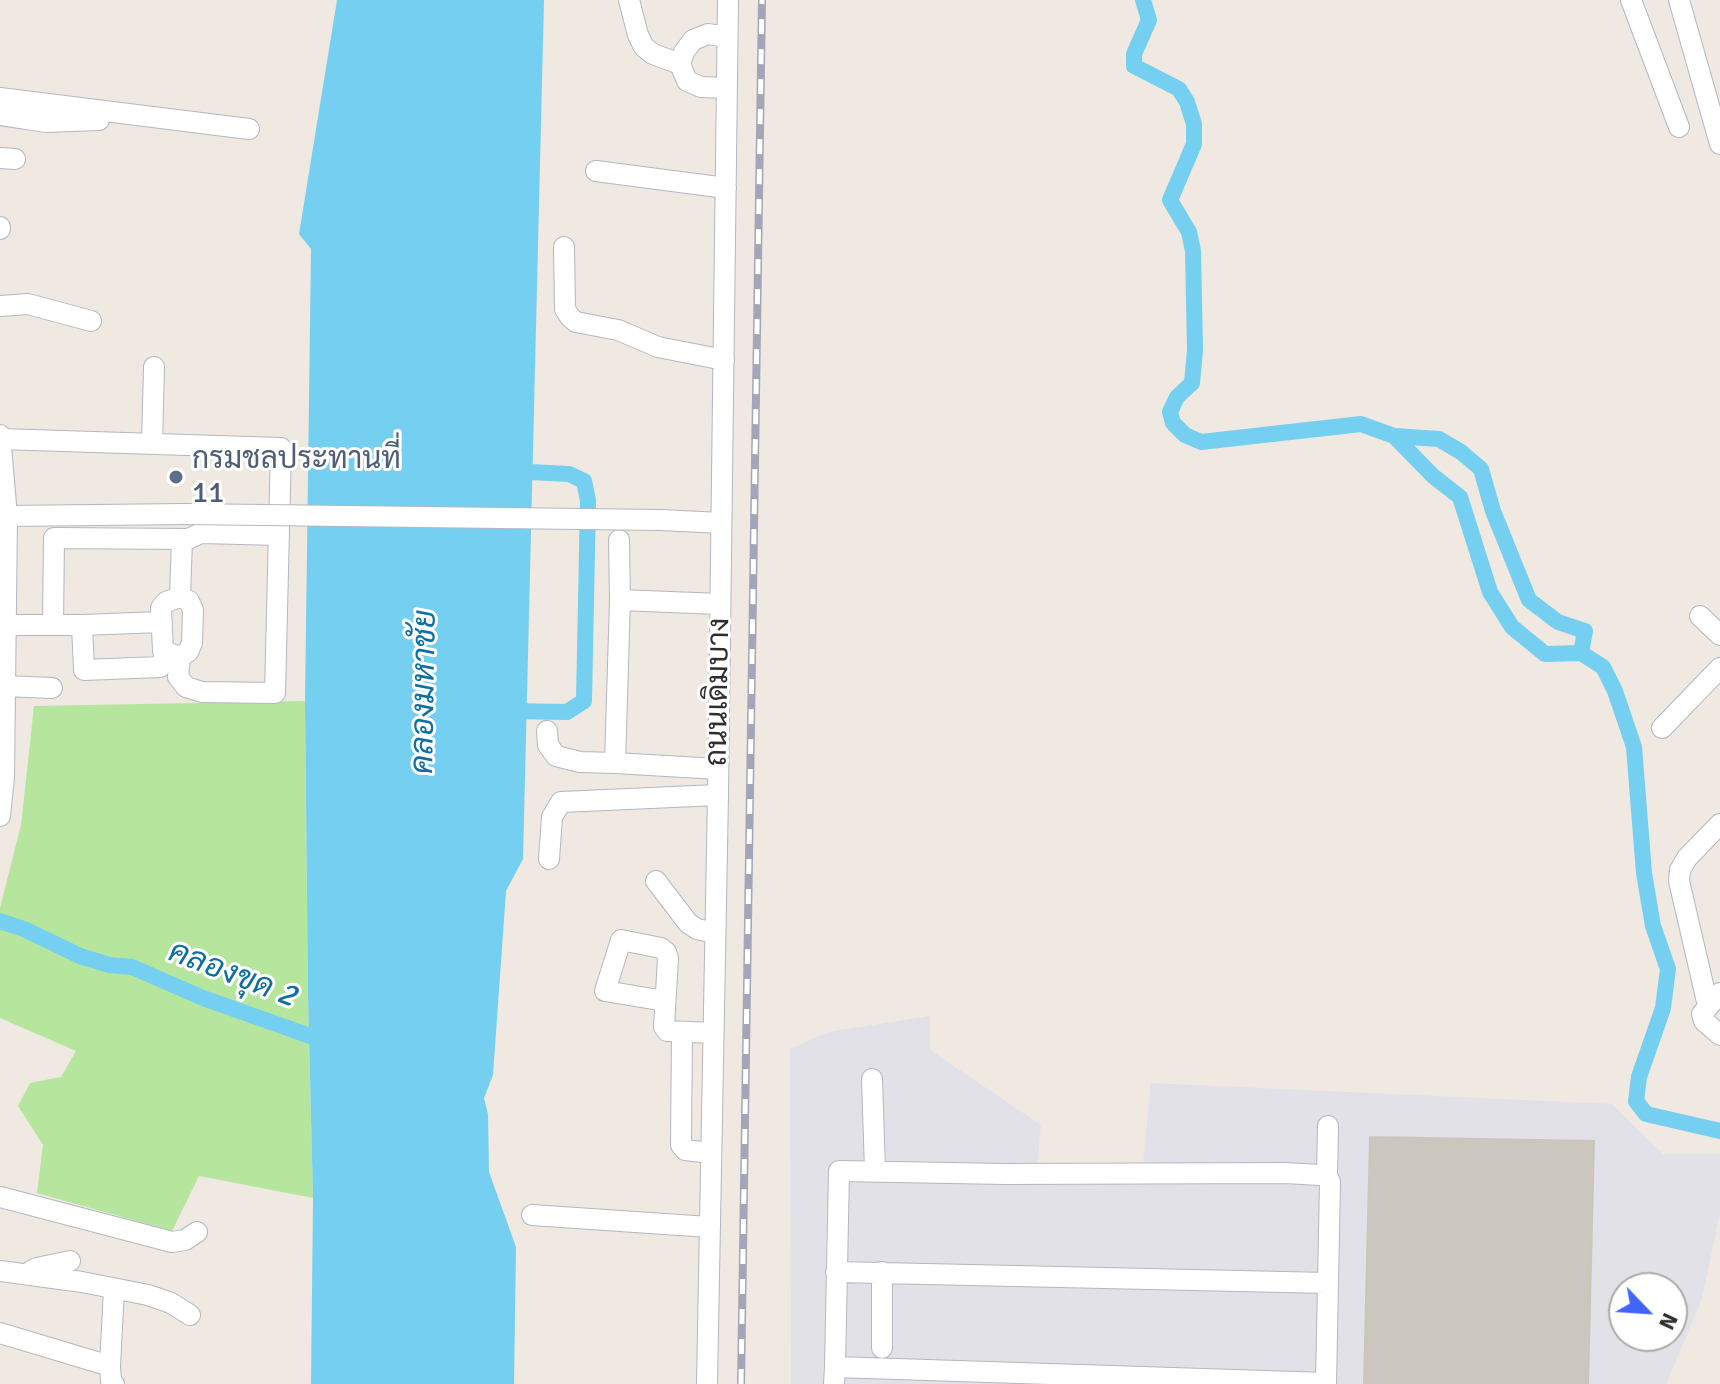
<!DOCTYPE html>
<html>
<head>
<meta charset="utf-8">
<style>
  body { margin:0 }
  #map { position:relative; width:1720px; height:1384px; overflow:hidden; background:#efe9e1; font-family:Signika,sans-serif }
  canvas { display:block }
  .north { position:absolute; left:1608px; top:1272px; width:80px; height:80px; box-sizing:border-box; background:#fff; border:2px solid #ababab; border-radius:50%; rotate:115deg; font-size:22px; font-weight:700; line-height:32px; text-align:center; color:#2e2e2e }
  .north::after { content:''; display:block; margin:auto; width:28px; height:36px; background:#4264fb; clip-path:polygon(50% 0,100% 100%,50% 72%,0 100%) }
</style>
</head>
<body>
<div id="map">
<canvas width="1720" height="1384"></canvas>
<div class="north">N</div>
</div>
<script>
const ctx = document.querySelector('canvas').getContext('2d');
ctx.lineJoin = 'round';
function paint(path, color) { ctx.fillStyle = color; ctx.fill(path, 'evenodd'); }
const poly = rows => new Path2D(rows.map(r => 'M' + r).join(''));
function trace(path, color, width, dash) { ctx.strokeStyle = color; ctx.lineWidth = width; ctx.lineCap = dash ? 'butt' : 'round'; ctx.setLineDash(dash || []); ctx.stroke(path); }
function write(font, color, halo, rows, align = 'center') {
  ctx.font = font + ' Signika,Sarabun,sans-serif'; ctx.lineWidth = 6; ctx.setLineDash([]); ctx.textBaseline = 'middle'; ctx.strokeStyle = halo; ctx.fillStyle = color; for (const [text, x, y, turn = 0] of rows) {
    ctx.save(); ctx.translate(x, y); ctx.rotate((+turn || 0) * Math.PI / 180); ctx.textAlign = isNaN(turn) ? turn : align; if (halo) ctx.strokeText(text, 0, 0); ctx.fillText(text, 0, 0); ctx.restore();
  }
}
paint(poly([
  [930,1016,930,1050,1041,1125,1037,1165,1142,1174,1151,1083,1612,1104,1663,1154,1720,1154,1720,1213,1702,1299,1666,1384,791,1384,790,1049,828,1032],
  [1624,1288,1672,1288,1672,1336,1624,1336]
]), '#e3e1e8');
paint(poly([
  [305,701,308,995,313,1198,199,1176,172,1231,37,1193,43,1145,18,1106,30,1083,61,1077,76,1051,0,1018,0,908,21,825,34,706]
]), '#b6e59e');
paint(poly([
  [337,0,544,0,523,859,506,891,493,1075,484,1098,488,1114,489,1172,516,1247,514,1384,311,1384,313,1198,308,995,305,701,311,249,299,234]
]), '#75cff0');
trace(poly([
  [1143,0,1149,20,1134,54,1134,66,1179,89,1187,102,1194,124,1194,144,1170,200,1189,232,1193,251,1195,350,1192,383,1177,397,1170,412,1173,423,1185,435,1201,442,1361,424,1394,436,1439,439,1461,452,1481,469,1493,511,1529,600,1558,622,1585,631,1581,653],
  [1394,436,1433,476,1460,497,1490,592,1512,627,1545,654,1581,653,1603,667,1615,691,1634,747,1644,873,1653,926,1668,969,1663,1008,1639,1077,1636,1101,1646,1114,1720,1131],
  [506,711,567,712,584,701,588,500,584,481,569,474,510,471],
  [0,921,24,929,80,956,109,965,132,967,203,998,327,1042]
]), '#75cff0', 16);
const building = poly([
  [1370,1137,1594,1141,1588,1384,1364,1384,1370,1137]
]);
paint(building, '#cbc7bf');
trace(building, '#cbc5ba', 2);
const minor = poly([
  [629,0,638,35,644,47,653,54,680,64],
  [1631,0,1679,127],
  [1679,0,1720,144],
  [727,37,708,34,693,40,684,52,680,64,687,81,701,87,727,88],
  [0,98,249,129],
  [0,115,46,122,99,120],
  [0,158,15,159],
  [596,171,726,188],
  [0,227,0,229],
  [564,247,565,309,570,317,576,322,618,330,658,347,724,360],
  [0,306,28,304,91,321],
  [0,435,7,516,4,777,0,816],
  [0,439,281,448,275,693,202,692,186,687,178,677,180,657],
  [152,444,154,367],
  [7,516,184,514],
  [661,520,721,523],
  [180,597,189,601,193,610,192,643,188,652,180,657,163,651,161,608,166,602,180,597],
  [180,597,182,539],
  [620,600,720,604],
  [1700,616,1720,635],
  [5,625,82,625,84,670,160,667,167,653],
  [53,625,54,538,188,539,201,533,279,535],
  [82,625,161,622],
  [4,686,52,688],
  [1662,728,1720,668],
  [547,731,548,745,556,756,580,762,615,763,620,600,619,540],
  [615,763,718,769],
  [549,859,552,817,561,802,718,795],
  [656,881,688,923,697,929,715,933],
  [1720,993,1702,1014,1704,1021,1720,1035],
  [665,1001,605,991,621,940,661,948,666,952,668,958,664,1027,667,1031,713,1033],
  [1708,1006,1679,881,1680,870,1687,858,1720,824],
  [682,1033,681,1145,685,1150,711,1153],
  [872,1079,875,1170],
  [1327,1177,1328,1126],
  [0,1197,172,1242,185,1240,197,1232],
  [532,1215,709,1227],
  [0,1271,82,1282,148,1295,171,1303,190,1315],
  [31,1271,37,1268,70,1261],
  [836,1272,1328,1283],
  [114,1289,110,1366,111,1381,114,1384],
  [0,1333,110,1366],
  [882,1348,882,1272],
  [835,1367,839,1171,1006,1174,1285,1173,1320,1175,1327,1177,1330,1182,1326,1384],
  [707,1384,718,795,728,0],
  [834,1384,835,1367,1326,1383]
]);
trace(minor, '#b4b7c1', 22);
trace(minor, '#fff', 20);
const rail = poly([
  [741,1384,762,0]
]);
trace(rail, '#a3a6b8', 8);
trace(rail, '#fff', 5, [15]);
const minorBridge = poly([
  [184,514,661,520]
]);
trace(minorBridge, '#b4b7c1', 22, []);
trace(minorBridge, '#fff', 20);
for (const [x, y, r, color] of [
  [176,477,8,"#5c6f8a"]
]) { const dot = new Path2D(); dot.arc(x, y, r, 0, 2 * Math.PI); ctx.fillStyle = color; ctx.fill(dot); trace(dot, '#fff', 3); }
write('30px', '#4e5e75', '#fff', [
  ["กรมชลประทานที่",192,460],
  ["11",192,494]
], 'left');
write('30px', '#2e2e2e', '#fff', [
  ["ถนนเดิมบาง",719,692,-89]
]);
write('italic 32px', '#0d6fa3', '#fff', [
  ["คลองมหาชัย",425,692,-89],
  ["คลองขุด 2",232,975,21]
]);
</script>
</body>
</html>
